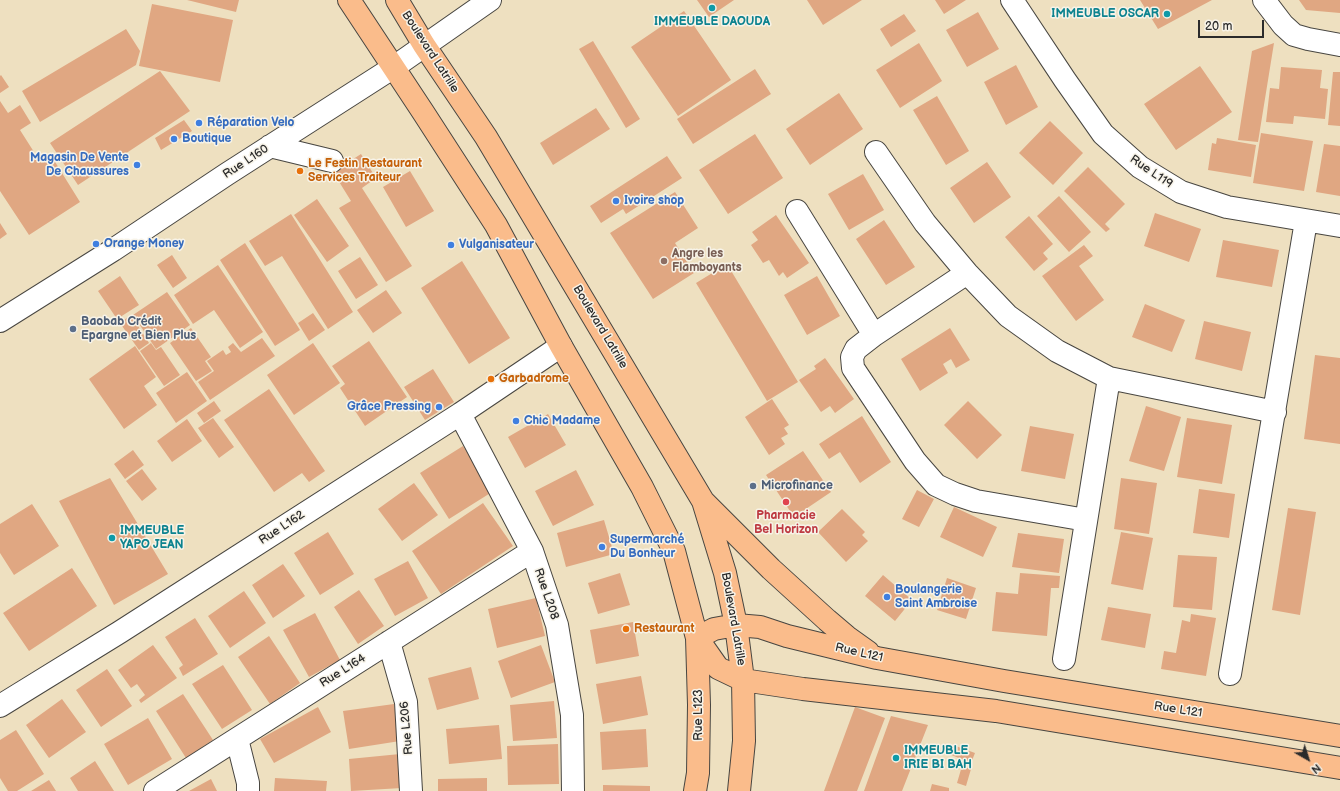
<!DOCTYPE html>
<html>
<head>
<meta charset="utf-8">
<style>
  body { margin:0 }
  #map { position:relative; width:1340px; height:791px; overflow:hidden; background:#eee0c0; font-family:"Balsamiq Sans",sans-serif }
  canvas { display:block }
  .north { position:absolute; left:1288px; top:739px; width:40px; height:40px; -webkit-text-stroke:3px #f7f3e8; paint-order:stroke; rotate:141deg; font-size:11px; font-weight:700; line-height:16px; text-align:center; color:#2b2b2b }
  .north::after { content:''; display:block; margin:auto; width:14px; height:18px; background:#2b2b2b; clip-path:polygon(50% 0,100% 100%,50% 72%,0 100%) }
  .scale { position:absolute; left:1198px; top:20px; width:66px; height:18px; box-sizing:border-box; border:2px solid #2b2b2b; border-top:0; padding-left:5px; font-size:12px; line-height:14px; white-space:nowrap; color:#2b2b2b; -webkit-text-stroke:3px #f7f3e8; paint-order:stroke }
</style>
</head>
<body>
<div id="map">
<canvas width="1340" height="791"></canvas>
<div class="north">N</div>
<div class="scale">20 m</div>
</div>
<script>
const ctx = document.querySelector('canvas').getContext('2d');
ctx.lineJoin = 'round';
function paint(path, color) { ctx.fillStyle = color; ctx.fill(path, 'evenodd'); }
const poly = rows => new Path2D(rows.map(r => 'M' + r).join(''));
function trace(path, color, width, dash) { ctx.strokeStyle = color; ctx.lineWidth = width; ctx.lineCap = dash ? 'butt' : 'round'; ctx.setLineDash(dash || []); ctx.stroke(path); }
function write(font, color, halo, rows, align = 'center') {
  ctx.font = font + ' "Balsamiq Sans",sans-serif'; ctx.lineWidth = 3; ctx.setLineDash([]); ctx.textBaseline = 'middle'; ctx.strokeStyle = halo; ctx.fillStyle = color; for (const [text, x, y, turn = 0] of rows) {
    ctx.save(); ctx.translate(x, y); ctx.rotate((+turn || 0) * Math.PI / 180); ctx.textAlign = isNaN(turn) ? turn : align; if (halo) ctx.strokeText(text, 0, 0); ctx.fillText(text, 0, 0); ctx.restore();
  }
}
paint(poly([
  [187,0,239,0,236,12],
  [697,0,734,0,709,17],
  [807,0,862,0,823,25],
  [935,0,966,0,944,14],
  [1140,0,1212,0,1158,29],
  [1299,0,1340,0,1340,13,1306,10],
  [152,4,233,20,220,82,139,66],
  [684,11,731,80,678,116,631,47],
  [978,12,999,49,967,67,946,30],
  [904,14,916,31,891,47,880,29],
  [126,29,140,51,136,65,40,122,22,91],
  [593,41,640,119,626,128,579,49],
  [919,43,942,81,900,108,876,70],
  [1274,43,1258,142,1238,140,1252,51],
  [1016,65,1038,107,1006,125,984,82],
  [1200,66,1232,112,1176,150,1144,104],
  [1281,67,1322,70,1320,88,1328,89,1325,119,1294,116,1293,124,1266,122,1270,88,1279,89],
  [755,69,771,94,693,144,677,119],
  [160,71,190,111,78,185,50,143],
  [1333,72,1340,72,1340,126,1328,125],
  [1,75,9,87,0,93,0,76],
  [839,93,863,129,810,165,786,129],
  [937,96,969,151,946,165,913,110],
  [0,101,8,113,20,105,31,123,20,130,41,163,52,157,80,202,29,235,0,191],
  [596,108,610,129,553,165,540,143],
  [184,120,192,131,161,150,155,138],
  [1050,121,1083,153,1053,185,1019,153],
  [1261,133,1313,141,1304,191,1253,183],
  [755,134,783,178,728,214,699,170],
  [1217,138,1256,145,1251,177,1208,170,1212,143,1216,144],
  [1324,144,1340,146,1340,196,1316,192],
  [361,154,376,178,362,188,412,266,386,282,339,208,351,201,333,172],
  [667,156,682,178,626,214,623,209,601,223,590,206],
  [987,162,1011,197,974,223,950,188],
  [1088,167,1125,204,1105,224,1110,229,1106,232,1064,191],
  [410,171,434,211,406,227,383,187],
  [863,174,884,210,849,230,828,194],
  [675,192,698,228,675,243,694,273,653,299,610,233],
  [1059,196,1091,232,1069,252,1037,216],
  [317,199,349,246,327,262,294,215],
  [1155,213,1201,229,1189,262,1144,246],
  [291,214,353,312,328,329,282,256,265,266,249,241],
  [776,215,809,263,787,278,783,272,779,276,769,260,763,263,751,245,758,240,752,232],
  [1029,216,1053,244,1043,253,1048,259,1034,271,1005,237],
  [884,220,915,267,886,285,856,239],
  [0,223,7,234,0,239],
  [1223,240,1279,250,1272,287,1216,277],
  [245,243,300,330,275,346,220,260],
  [1084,245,1093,256,1079,266,1104,300,1076,321,1042,276],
  [172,255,187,278,173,288,157,265],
  [360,257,378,285,356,299,338,271],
  [462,261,510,338,469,364,421,288],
  [727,264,798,382,767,401,696,283],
  [218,265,263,332,240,348,214,310,193,324,174,295],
  [120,276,139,305,117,319,98,291],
  [817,276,840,316,807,335,784,295],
  [386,290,402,313,373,333,357,310],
  [167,292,190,325,156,349,133,315],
  [1145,304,1185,320,1172,352,1132,337],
  [313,313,325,330,309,341,298,323],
  [131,315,149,343,139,350,120,323],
  [1204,321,1251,332,1242,371,1195,359],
  [191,328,211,357,205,361,212,371,196,381,170,343],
  [950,328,970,360,956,368,951,359,943,364,948,373,920,391,901,359],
  [262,338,275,356,210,400,198,382,214,371,207,361,223,350,226,355,231,352,228,347,233,343,241,352],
  [369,341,407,397,365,426,340,388,345,384,332,366],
  [151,343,156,350,161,347,180,375,164,386,140,351],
  [313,343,340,383,294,415,267,375],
  [135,346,156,377,144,386,157,405,124,429,89,379],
  [1315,355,1340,358,1340,444,1304,439],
  [825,358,854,399,835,413,830,406,821,412,799,380,816,369,814,366],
  [433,369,454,402,425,420,404,387],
  [187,372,207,401,176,423,156,393],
  [269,389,325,471,309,482,302,473,274,492,224,420],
  [772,399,789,425,784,428,788,434,781,438,785,444,769,455,745,417],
  [214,401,221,411,204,423,197,413],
  [968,401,1002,435,977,459,944,425],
  [1146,406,1181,417,1164,471,1129,461],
  [548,414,566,445,525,468,508,437],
  [862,416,891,462,860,483,840,452,829,459,819,444],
  [213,418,234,447,219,458,198,428],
  [1187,418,1232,425,1222,484,1177,477],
  [187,419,202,441,172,462,157,441],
  [1030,426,1074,434,1065,479,1021,471],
  [463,446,492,492,449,519,420,473],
  [133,450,144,465,125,479,114,464],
  [803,451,831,492,794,517,766,475],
  [142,469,157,489,142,501,126,481],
  [576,470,594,505,553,526,535,491],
  [110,478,168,574,114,605,59,501],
  [1121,478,1157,483,1149,534,1114,529],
  [414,483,438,515,402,541,378,509],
  [1199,489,1235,494,1229,538,1193,533],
  [917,490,934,499,919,527,902,519],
  [483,503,513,546,441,594,412,551],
  [32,504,59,546,14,575,0,553,0,524],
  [954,507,997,527,983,557,940,537],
  [1288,508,1316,512,1300,615,1272,610],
  [842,509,865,532,862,535,868,541,846,562,818,532],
  [604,520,614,554,566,567,557,533],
  [328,532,354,574,320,595,294,553],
  [1121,532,1153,538,1143,590,1111,584],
  [1018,533,1064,539,1059,573,1012,567],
  [1178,555,1217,557,1212,610,1173,607],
  [408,561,428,598,395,616,374,579],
  [283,564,305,596,273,618,252,585],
  [72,568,97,606,29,651,3,613],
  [620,573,630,605,598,614,588,583],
  [1020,573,1060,576,1059,588,1051,588,1047,636,992,631,996,592,1018,594],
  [883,575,912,600,895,621,865,596],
  [947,578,976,588,966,619,937,610],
  [359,590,384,626,358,644,334,607],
  [244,591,266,623,230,648,208,616],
  [536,598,545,636,497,648,488,609],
  [1108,607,1151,614,1145,648,1101,640],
  [315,613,340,660,309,677,283,630],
  [1191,614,1216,618,1206,676,1161,669,1164,651,1176,653,1182,620,1190,622],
  [195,618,218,654,183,676,179,668,183,665,165,637],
  [633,622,639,656,596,664,590,630],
  [269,636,300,683,270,704,238,657],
  [153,645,177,678,141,703,139,700,145,695,137,684,131,688,118,670],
  [541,645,555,682,511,698,498,661],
  [223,665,252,710,222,729,192,684],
  [471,667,479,699,437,710,428,678],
  [107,669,132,706,101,727,76,690],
  [641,676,648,715,603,724,596,684],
  [183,694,213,740,186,758,156,711],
  [62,699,86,732,49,758,26,725],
  [554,701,557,738,513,741,510,705],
  [394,704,400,741,349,749,343,711],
  [318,707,331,732,274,763,260,739],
  [855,707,885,718,857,791,824,791],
  [891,716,928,725,902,791,864,791],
  [148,718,172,759,128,785,104,744],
  [499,725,502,759,449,764,446,729],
  [646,729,648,767,602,770,600,732],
  [16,730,44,774,17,791,8,791,0,778,0,740],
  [558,744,559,784,508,785,507,746],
  [953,745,975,753,971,763,949,754],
  [400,754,402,788,351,791,349,759],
  [95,761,114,791,78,791,70,778],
  [962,766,971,769,966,786,957,783],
  [275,778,327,781,326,791,274,791],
  [487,778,487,791,438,791,438,779],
  [211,779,217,791,189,791],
  [49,780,56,791,31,791],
  [932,784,949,788,949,791,930,791],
  [603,785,650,786,650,791,603,791]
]), '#e0a782');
const minor = poly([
  [1012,0,1065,80,1103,134,1140,167,1181,192,1227,207,1340,226],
  [1264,0,1283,25,1294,35,1308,39,1340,45],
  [270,146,332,161],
  [876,152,925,223,967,273,1008,316,1057,351,1109,378,1275,412],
  [797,211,874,335],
  [967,273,874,335,856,349,852,357,853,368,915,461,936,485,955,494,976,501,1086,520],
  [0,321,113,250,227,174,394,67,490,0],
  [460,414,532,551,557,625,572,715,573,791],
  [389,642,406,702,411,791],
  [1064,659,1109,378],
  [1230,674,1306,221],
  [0,706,120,632,460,414,561,346],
  [237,739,248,783,248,791],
  [155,791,532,551]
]);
const major = poly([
  [349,0,423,112,496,225,561,346,642,487,674,551,697,638,699,705,698,773,695,791],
  [397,0,424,45,486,137,703,501,725,573,736,625,743,680,744,741,739,791],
  [704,502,771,569,827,620,847,637,868,652],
  [697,638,718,668,743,680,803,689,996,711,1340,768],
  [697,638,714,629,736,625,760,627,787,636,877,658,1004,681,1340,736]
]);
trace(minor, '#484641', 24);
trace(major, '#484641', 24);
trace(minor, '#fff', 22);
trace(major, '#fabc8b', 22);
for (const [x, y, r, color] of [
  [712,8,4,"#0f9aa8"],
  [1167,14,4,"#0f9aa8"],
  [199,123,4,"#3f7fe0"],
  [174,139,4,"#3f7fe0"],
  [137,165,4,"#3f7fe0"],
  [300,171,4,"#e8710a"],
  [616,201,4,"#3f7fe0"],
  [96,244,4,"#3f7fe0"],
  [451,245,4,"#3f7fe0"],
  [664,261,4,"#8d6e63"],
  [73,329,4,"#5c6f8a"],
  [491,379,4,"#e8710a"],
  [439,407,4,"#3f7fe0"],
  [516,421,4,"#3f7fe0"],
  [753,486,4,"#5c6f8a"],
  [786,502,4,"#e0444e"],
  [112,538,4,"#0f9aa8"],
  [602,547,4,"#3f7fe0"],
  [887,597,4,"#3f7fe0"],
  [626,629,4,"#e8710a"],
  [896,758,4,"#0f9aa8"]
]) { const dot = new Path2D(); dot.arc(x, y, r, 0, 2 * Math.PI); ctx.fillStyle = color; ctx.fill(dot); trace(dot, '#f7f3e8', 1.5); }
write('bold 12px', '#0d838f', '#f7f3e8', [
  ["IMMEUBLE OSCAR",1159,14,"right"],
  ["IMMEUBLE DAOUDA",712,22,"center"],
  ["IMMEUBLE",120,531],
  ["YAPO JEAN",120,545],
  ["IMMEUBLE",904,751],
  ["IRIE BI BAH",904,765]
], 'left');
write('12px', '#2b2b2b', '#f7f3e8', [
  ["Boulevard Latrille",430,52,57],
  ["Rue L160",246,162,-33],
  ["Rue L119",1151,172,34],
  ["Boulevard Latrille",600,327,59],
  ["Rue L162",282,528,-33],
  ["Rue L208",546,594,71],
  ["Boulevard Latrille",733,619,80],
  ["Rue L121",859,653,13],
  ["Rue L164",343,671,-32],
  ["Rue L121",1178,710,9],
  ["Rue L123",699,715,-90],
  ["Rue L206",407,728,-95]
]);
write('bold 12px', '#366cbe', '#f7f3e8', [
  ["Réparation Velo",207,123],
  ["Boutique",182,139],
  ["Magasin De Vente",129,158,"right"],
  ["De Chaussures",129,172,"right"],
  ["Ivoire shop",624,201],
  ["Orange Money",104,244],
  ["Vulganisateur",459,245],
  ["Grâce Pressing",431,407,"right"],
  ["Chic Madame",524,421],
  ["Supermarché",610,540],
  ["Du Bonheur",610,554],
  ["Boulangerie",895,590],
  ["Saint Ambroise",895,604]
], 'left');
write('bold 12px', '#c56008', '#f7f3e8', [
  ["Le Festin Restaurant",308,164],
  ["Services Traiteur",308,178],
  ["Garbadrome",499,379],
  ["Restaurant",634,629]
], 'left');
write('bold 12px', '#785e54', '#f7f3e8', [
  ["Angre les",672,254],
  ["Flamboyants",672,268]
], 'left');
write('bold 12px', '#4e5e75', '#f7f3e8', [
  ["Baobab Crédit",81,322],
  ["Epargne et Bien Plus",81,336],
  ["Microfinance",761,486]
], 'left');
write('bold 12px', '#be3a42', '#f7f3e8', [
  ["Pharmacie",786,516],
  ["Bel Horizon",786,530]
]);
</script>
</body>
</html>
